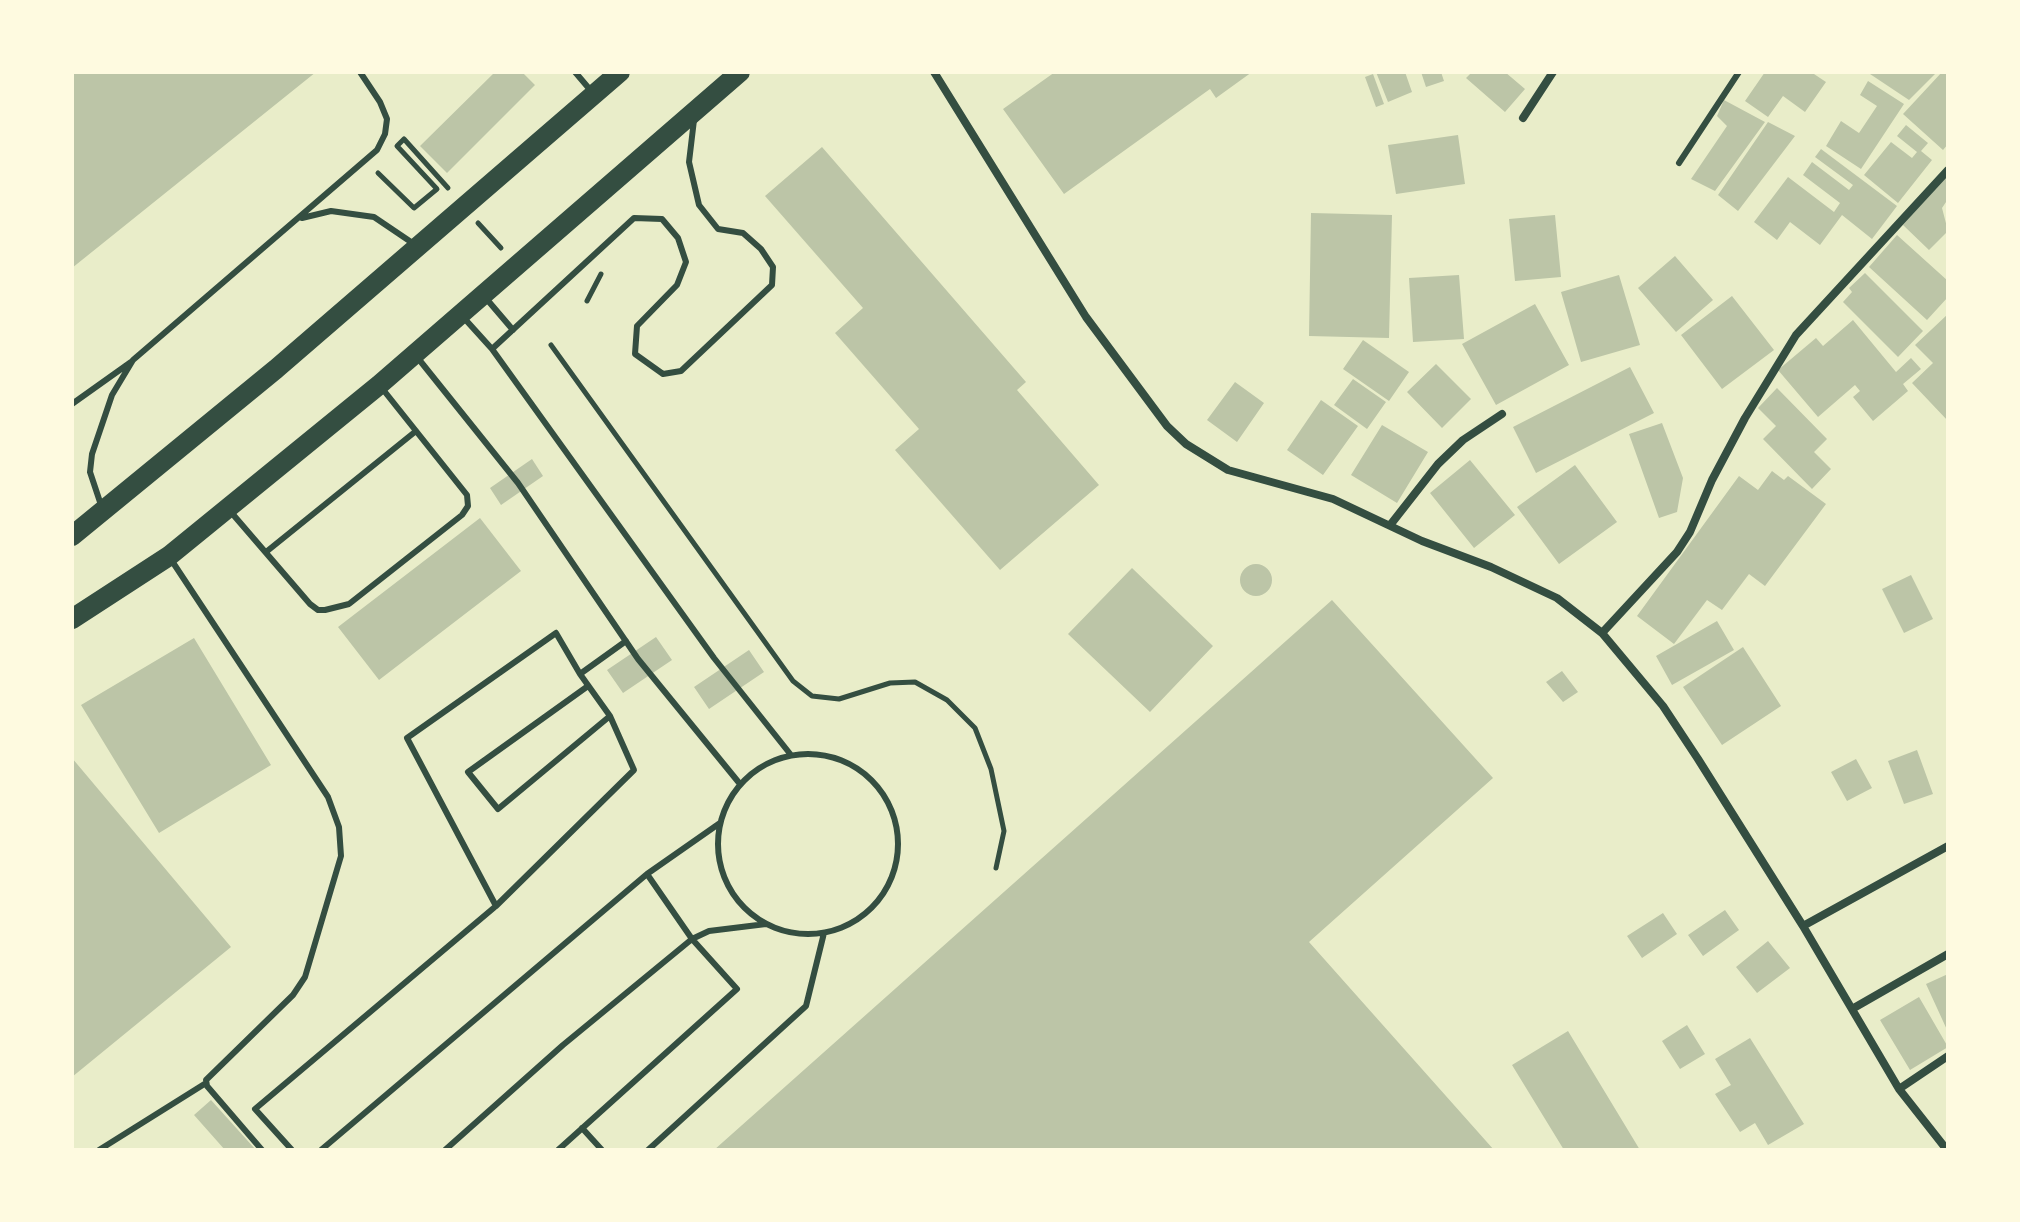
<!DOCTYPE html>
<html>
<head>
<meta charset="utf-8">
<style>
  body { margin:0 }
  #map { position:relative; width:2020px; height:1222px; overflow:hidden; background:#e9edc9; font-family:"Golos Text",sans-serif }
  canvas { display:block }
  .frame { position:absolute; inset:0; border:74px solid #fefae0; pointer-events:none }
</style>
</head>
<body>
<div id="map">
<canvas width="2020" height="1222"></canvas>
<div class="frame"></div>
</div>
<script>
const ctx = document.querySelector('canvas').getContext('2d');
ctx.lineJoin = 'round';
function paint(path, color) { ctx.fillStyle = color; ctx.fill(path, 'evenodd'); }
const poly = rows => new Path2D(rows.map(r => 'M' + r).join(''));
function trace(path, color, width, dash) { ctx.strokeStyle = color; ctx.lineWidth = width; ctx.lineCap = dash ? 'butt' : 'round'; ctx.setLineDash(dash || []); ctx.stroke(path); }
paint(poly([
  [72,72,316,72,72,268],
  [495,72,522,72,535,85,447,173,420,146],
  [1055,72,1252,72,1216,98,1210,89,1064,194,1003,109],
  [1376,72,1405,72,1412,92,1388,102],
  [1421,72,1441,72,1444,81,1426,87],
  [1472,72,1505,72,1525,89,1505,112,1466,78],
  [1765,72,1811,72,1826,82,1805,112,1783,96,1768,117,1745,101],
  [1867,72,1937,72,1909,100],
  [1942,72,1948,72,1948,144,1943,150,1903,114],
  [1373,74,1384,104,1376,107,1365,77],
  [1868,81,1904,104,1861,169,1826,146,1841,121,1859,133,1877,106,1860,95],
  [1724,100,1765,122,1715,191,1691,179,1727,126,1717,116],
  [1768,122,1795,136,1738,211,1718,195],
  [1906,125,1928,143,1921,151,1932,160,1898,203,1864,175,1891,142,1912,158,1917,152,1897,136],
  [1458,135,1465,184,1396,194,1388,145],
  [822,147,1026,382,1017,390,1099,485,1000,570,895,450,919,429,835,333,863,308,765,196],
  [1821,149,1897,206,1872,239,1842,215,1820,245,1790,222,1777,240,1754,222,1788,177,1834,212,1840,203,1803,175,1812,162,1849,190,1853,185,1815,157],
  [1948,174,1948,199,1942,208,1948,231,1929,250,1903,225],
  [1311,213,1392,215,1389,338,1309,336],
  [1555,215,1561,277,1515,281,1509,219],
  [1897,235,1948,281,1948,297,1927,320,1869,267],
  [1675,256,1713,300,1676,332,1638,288],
  [1865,273,1923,331,1898,357,1843,302,1852,292,1849,288],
  [1459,275,1464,339,1413,342,1409,278],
  [1619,275,1640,345,1581,362,1561,292],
  [1732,296,1774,350,1722,389,1681,335],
  [1535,304,1569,365,1496,405,1462,344],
  [1948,314,1948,421,1912,383,1933,363,1915,345],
  [1853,320,1896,372,1911,358,1921,369,1903,384,1908,391,1873,421,1853,397,1860,391,1855,385,1818,417,1778,370,1816,338,1823,346],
  [1363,340,1409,372,1389,401,1343,369],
  [1436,364,1471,399,1442,428,1407,392],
  [1630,367,1654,413,1536,473,1513,427],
  [1353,379,1386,402,1367,429,1334,405],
  [1235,382,1264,403,1237,442,1207,420],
  [1777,388,1827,439,1814,452,1831,469,1812,489,1763,439,1776,426,1758,408],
  [1321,400,1358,426,1323,475,1287,450],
  [1662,423,1683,478,1677,512,1659,518,1629,434],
  [1382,425,1428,452,1397,503,1351,475],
  [532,459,543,476,501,505,490,488],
  [1470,460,1515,515,1474,548,1430,493],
  [1575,465,1617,522,1559,564,1517,507],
  [1772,471,1784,480,1788,476,1826,504,1765,586,1749,574,1722,610,1707,600,1674,644,1637,616,1739,476,1758,490],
  [480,518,521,571,379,680,338,627],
  '1240 580a16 16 0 1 1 32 0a16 16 0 1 1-32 0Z',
  [1132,568,1213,646,1150,712,1068,634],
  [1911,575,1933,619,1904,633,1882,589],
  [1332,600,1493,778,1309,942,1494,1150,714,1150],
  [1717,621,1734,650,1672,685,1656,656],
  [656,637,672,660,623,693,607,670],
  [194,638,271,765,159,833,81,705],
  [1743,647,1781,706,1722,745,1683,687],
  [749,650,764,672,709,709,694,687],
  [1562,671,1578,692,1563,702,1546,682],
  [1917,750,1933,794,1904,804,1888,761],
  [72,758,231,947,72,1077],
  [1856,759,1872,788,1847,801,1831,772],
  [1725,910,1739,930,1703,956,1688,935],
  [1663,913,1677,934,1642,958,1627,936],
  [1768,941,1790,968,1757,993,1736,967],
  [1948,974,1948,1032,1926,984],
  [1919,997,1948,1047,1910,1070,1880,1020],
  [1687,1025,1705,1054,1680,1069,1662,1041],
  [1568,1031,1640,1150,1564,1150,1512,1065],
  [1750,1038,1804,1124,1768,1145,1755,1123,1740,1132,1715,1094,1731,1085,1715,1059],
  [211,1100,256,1150,225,1150,194,1115]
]), '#bcc5a7');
trace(poly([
  [378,173,414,208,437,189,397,146,404,139,448,188],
  [478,223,501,248],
  [587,301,601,274],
  [551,345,793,681,812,696,839,699,890,683,915,682,947,700,975,728,991,769,1004,831,996,868]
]), '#344e41', 5);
trace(poly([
  [575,72,592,92],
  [1679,163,1739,72],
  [302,218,331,211,374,217,414,244],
  [484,296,513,330],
  [464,318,492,349,714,658,791,755],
  [492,349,634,218,662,219,678,238,686,262,677,285,637,326,635,354,663,374,681,371,772,285,773,267,761,249,743,233,718,229,699,205,689,162,694,120],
  [417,357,518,483,638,659,740,784],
  [72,404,131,362],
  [102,508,90,472,92,454,112,395,133,360,377,150,385,134,387,119,380,102,360,72],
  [230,511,310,604,318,610,325,610,349,604,462,515,468,506,467,495,381,387],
  [266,552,416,431],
  [170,558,328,797,339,827,341,856,305,977,293,995,206,1080,207,1086,262,1150],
  [556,633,580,674,610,716,634,770,496,906,407,738,556,633],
  [580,674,626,641],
  [588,686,468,772,498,809,610,716],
  '718 844a90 90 0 1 1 180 0a90 90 0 1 1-180 0Z',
  [582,1128,602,1150],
  [99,1150,206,1083],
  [292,1150,255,1109,496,906],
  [321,1150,647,874,720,823],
  [445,1150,563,1045,692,939,647,874],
  [558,1150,737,989,692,939,709,931,766,924],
  [648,1150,806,1006,824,933]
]), '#344e41', 6);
trace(poly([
  [934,72,1086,317,1167,426,1186,444,1228,470,1333,499,1422,541,1491,567,1557,598,1602,633,1663,706,1698,759,1803,926,1899,1089,1947,1150],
  [1523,118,1553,72],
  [1391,524,1438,464,1463,440,1502,414],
  [1602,633,1677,552,1690,532,1712,480,1745,418,1796,335,1948,170],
  [1803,926,1948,846],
  [1852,1009,1948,954],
  [1899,1089,1948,1056]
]), '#344e41', 8);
trace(poly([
  [72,536,276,369,620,72],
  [72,619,169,556,379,385,740,72]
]), '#344e41', 20);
</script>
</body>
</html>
